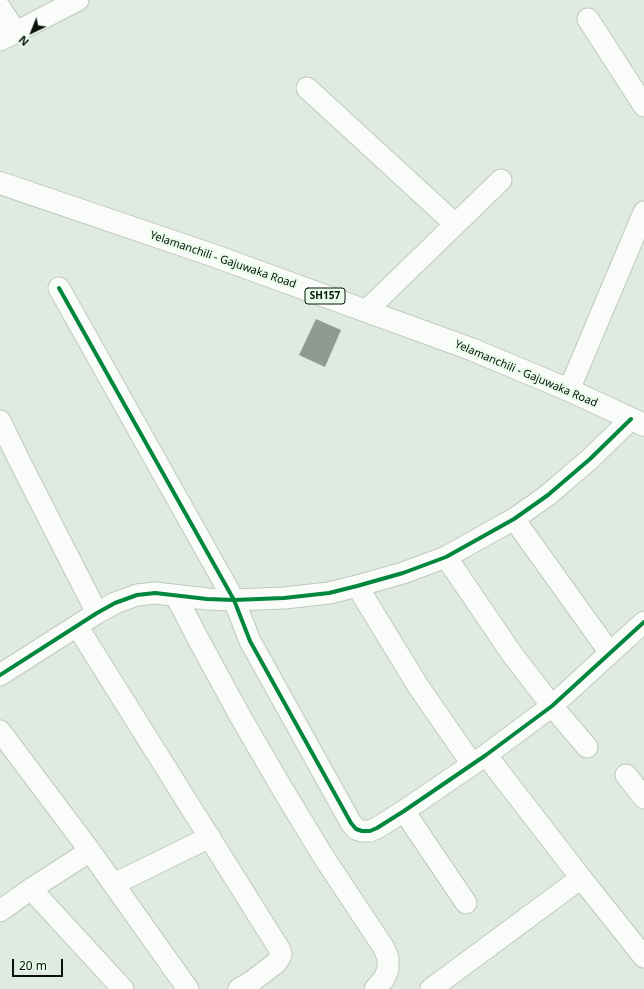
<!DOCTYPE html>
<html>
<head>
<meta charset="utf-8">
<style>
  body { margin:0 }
  #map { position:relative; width:644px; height:989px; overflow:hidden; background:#dfebe0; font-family:"Noto Sans",sans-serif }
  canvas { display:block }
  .north { position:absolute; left:12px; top:12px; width:40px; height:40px; -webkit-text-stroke:3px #e7fdea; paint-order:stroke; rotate:223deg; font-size:11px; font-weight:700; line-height:16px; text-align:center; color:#0b120c }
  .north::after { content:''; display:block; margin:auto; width:14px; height:18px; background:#0b120c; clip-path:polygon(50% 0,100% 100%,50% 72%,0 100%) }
  .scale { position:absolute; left:12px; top:959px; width:51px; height:18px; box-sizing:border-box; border:2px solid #0b120c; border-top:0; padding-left:5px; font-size:12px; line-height:14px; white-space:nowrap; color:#0b120c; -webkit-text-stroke:3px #e7fdea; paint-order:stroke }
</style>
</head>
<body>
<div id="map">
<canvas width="644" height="989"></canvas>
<div class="north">N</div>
<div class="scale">20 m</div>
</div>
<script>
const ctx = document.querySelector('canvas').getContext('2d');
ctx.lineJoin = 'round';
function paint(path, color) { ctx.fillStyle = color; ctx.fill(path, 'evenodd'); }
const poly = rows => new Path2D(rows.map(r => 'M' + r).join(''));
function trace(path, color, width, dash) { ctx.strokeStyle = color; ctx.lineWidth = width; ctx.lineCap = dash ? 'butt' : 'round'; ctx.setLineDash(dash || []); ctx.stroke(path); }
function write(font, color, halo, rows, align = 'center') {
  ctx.font = font + ' "Noto Sans",sans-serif'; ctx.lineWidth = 4; ctx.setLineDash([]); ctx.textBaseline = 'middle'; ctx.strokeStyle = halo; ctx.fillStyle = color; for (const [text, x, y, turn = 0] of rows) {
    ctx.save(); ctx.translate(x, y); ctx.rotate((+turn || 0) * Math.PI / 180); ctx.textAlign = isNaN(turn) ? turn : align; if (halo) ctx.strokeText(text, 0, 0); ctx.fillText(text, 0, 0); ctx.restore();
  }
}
paint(poly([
  [316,319,341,330,325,367,299,355]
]), '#919a92');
const minor = poly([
  [0,8,16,32,0,40],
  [588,19,644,106],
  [16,32,78,0],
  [307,88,455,224],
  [59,288,234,600,250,641,351,823,356,829,362,831,370,831,377,828,404,811,486,755,552,706,644,622],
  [366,311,501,180],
  [569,390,644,212],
  [0,421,22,466,97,613],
  [514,519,610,653],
  [446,557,512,654,552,706,587,747],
  [357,586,418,686,472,764],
  [176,596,197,637,240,716,283,790,323,856,384,948,388,958,388,969,384,979,375,989],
  [77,626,280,950,281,955,279,959,276,963,251,982,239,989],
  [0,675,97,613,115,603,137,595,155,593,207,599,234,600,284,598,329,593,357,586,403,573,446,557,514,519,548,495,590,459,631,419],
  [0,731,90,851,31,889,123,989],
  [486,755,581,878],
  [626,775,644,798],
  [404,811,466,903],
  [90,851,188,989],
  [114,884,210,837],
  [0,911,31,889],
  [431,989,581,878,644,957]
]);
const major = poly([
  [0,183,212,255,471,349,569,390,644,425]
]);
trace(minor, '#c0c8c0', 23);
trace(major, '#c0c8c0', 24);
trace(minor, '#fafcfa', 21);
trace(major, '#fafcfa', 22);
trace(poly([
  [59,288,234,600,250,641,351,823,356,829,362,831,370,831,377,828,404,811,486,755,552,706,644,622],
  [0,675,97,613,115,603,137,595,155,593,207,599,234,600,284,598,329,593,357,586,403,573,446,557,514,519,548,495,590,459,631,419]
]), '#00873e', 4);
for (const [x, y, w] of [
  [325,296,40]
]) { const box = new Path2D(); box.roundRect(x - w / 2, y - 8, w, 16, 3); ctx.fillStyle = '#e7fdea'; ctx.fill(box); trace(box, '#0b120c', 1); }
write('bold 10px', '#0b120c', null, [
  ["SH157",325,296]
]);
write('11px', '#0b120c', '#e7fdea', [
  ["Yelamanchili - Gajuwaka Road",223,260,19],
  ["Yelamanchili - Gajuwaka Road",526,374,23]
]);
</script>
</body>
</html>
